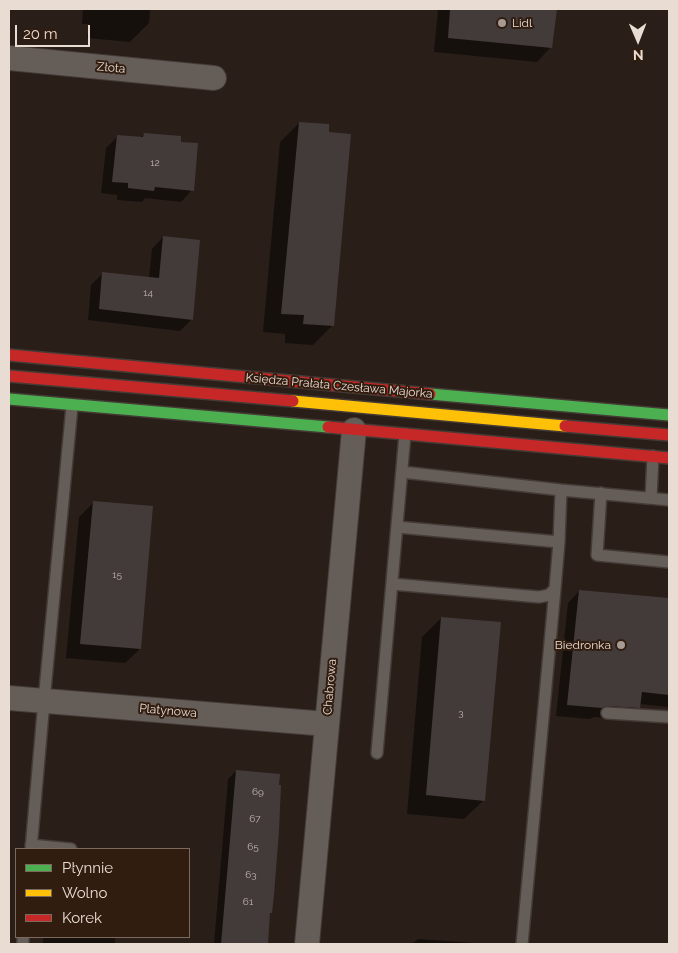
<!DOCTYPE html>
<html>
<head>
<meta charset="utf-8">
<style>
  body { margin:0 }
  #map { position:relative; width:678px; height:953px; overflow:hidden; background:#291e18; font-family:Raleway,sans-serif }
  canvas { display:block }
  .frame { position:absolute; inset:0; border:10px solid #e9dcd3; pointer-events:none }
  .legend { position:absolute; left:15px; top:848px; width:175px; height:90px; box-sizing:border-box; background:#311d10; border:1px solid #7b695e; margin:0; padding:6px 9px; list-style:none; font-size:15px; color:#e9dcd3 }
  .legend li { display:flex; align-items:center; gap:10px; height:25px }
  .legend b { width:25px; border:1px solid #7b695e }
  .north { position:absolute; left:613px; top:15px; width:50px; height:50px; -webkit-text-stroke:4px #311d10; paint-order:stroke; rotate:179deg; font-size:14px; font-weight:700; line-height:20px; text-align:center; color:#e9dcd3 }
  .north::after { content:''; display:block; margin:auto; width:18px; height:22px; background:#e9dcd3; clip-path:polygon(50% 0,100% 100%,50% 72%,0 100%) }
  .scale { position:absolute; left:15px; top:25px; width:75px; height:22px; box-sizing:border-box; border:2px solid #e9dcd3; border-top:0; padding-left:6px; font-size:15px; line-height:18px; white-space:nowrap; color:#e9dcd3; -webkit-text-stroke:4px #311d10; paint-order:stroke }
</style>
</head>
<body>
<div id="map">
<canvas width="678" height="953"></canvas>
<div class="frame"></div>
<ul class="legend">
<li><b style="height:6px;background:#4caf50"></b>Płynnie</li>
<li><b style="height:6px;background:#ffc107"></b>Wolno</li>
<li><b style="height:6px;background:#c62828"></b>Korek</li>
</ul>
<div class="north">N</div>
<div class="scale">20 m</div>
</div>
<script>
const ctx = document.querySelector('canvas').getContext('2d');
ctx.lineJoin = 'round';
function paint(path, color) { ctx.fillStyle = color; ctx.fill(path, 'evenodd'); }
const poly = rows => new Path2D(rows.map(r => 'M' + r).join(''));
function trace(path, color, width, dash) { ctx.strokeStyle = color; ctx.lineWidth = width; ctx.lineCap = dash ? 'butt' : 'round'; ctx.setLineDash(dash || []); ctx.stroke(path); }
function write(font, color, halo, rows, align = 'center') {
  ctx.font = font + ' Raleway,sans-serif'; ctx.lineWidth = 4; ctx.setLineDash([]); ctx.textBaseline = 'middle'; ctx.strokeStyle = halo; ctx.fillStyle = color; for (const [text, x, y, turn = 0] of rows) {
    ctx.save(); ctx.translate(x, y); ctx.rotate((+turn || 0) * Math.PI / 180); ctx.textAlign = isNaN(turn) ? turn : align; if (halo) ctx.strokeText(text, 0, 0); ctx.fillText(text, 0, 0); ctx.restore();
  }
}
paint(poly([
  [83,9,150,9,149,23,130,42,87,38,89,24,82,24],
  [438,9,555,9,551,47,537,62,434,52],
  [299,123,332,326,313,345,285,343,285,334,263,332,280,142],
  [144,134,192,190,181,202,145,198,142,202,117,200,117,195,101,193,106,148,118,136,140,138],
  [163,237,192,319,180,331,88,320,91,285,102,274,149,278,152,249],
  [94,502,140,649,125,663,66,658,79,517],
  [579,591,669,599,669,707,639,704,639,707,627,719,595,717,589,719,556,716,568,603],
  [441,618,484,800,464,819,407,814,422,637],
  [236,771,278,786,270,913,268,915,266,944,214,944,228,779],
  [43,937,115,937,115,944,43,944],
  [418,939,474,943,473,944,412,944]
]), '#0007');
paint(poly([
  [450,9,557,9,552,48,448,38],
  [299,122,329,124,329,132,351,134,334,326,303,324,304,315,281,314],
  [144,133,181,136,181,142,198,143,194,191,155,187,154,191,128,188,128,183,112,182,117,135,143,137],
  [163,236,200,240,193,320,99,309,102,272,159,278],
  [93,501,153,506,141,649,80,644],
  [579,590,669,598,669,695,642,692,640,708,607,706,602,708,567,705],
  [441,617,501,622,485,801,426,795],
  [236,770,280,774,279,785,281,785,279,831,274,895,272,913,270,913,268,944,221,944]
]), '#433b3a');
const lane = poly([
  [561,490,669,500],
  [601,493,597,555,669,562],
  [651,498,653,456],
  [397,527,559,542],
  [392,584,539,597,549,595,555,589,559,542,561,490,402,472],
  [607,713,669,717],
  [377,753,405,434],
  [31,845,71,849],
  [31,849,44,701,72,406],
  [23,944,23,937],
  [522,944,555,589]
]);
const street = poly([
  [9,58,214,78],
  [9,698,327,724],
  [307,944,354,430]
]);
const fast = poly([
  [430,394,669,415],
  [9,399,328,427]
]);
const slow = poly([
  [293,401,565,426]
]);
const jam = poly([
  [9,355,430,394],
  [9,376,293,401],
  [565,426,669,435],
  [328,427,669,458]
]);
trace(lane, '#443b36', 14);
trace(street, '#443b36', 26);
trace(fast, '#443b36', 14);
trace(slow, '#443b36', 14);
trace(jam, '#443b36', 14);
trace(lane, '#655d58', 11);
trace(street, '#655d58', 24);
trace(fast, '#4caf50', 11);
trace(slow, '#ffc107', 11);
trace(jam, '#c62828', 11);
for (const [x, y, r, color] of [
  [502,23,5,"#a69a92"],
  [621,645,5,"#a69a92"]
]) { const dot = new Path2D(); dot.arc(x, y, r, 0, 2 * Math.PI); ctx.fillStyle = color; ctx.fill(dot); trace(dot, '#311d10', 2); }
write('10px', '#c0b4ad', null, [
  ["12",155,163],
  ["14",148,293],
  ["15",117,575],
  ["3",461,713],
  ["69",258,792],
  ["67",255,819],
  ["65",253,847],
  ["63",251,875],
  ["61",248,902]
]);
write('12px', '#e9dcd3', '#311d10', [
  ["Lidl",512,23],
  ["Biedronka",611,645,"right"]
], 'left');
write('12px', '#e9dcd3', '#311d10', [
  ["Złota",111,68,5],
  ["Księdza Prałata Czesława Majorka",339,386,5],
  ["Chabrowa",330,687,-85],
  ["Platynowa",168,711,5]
]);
</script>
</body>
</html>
